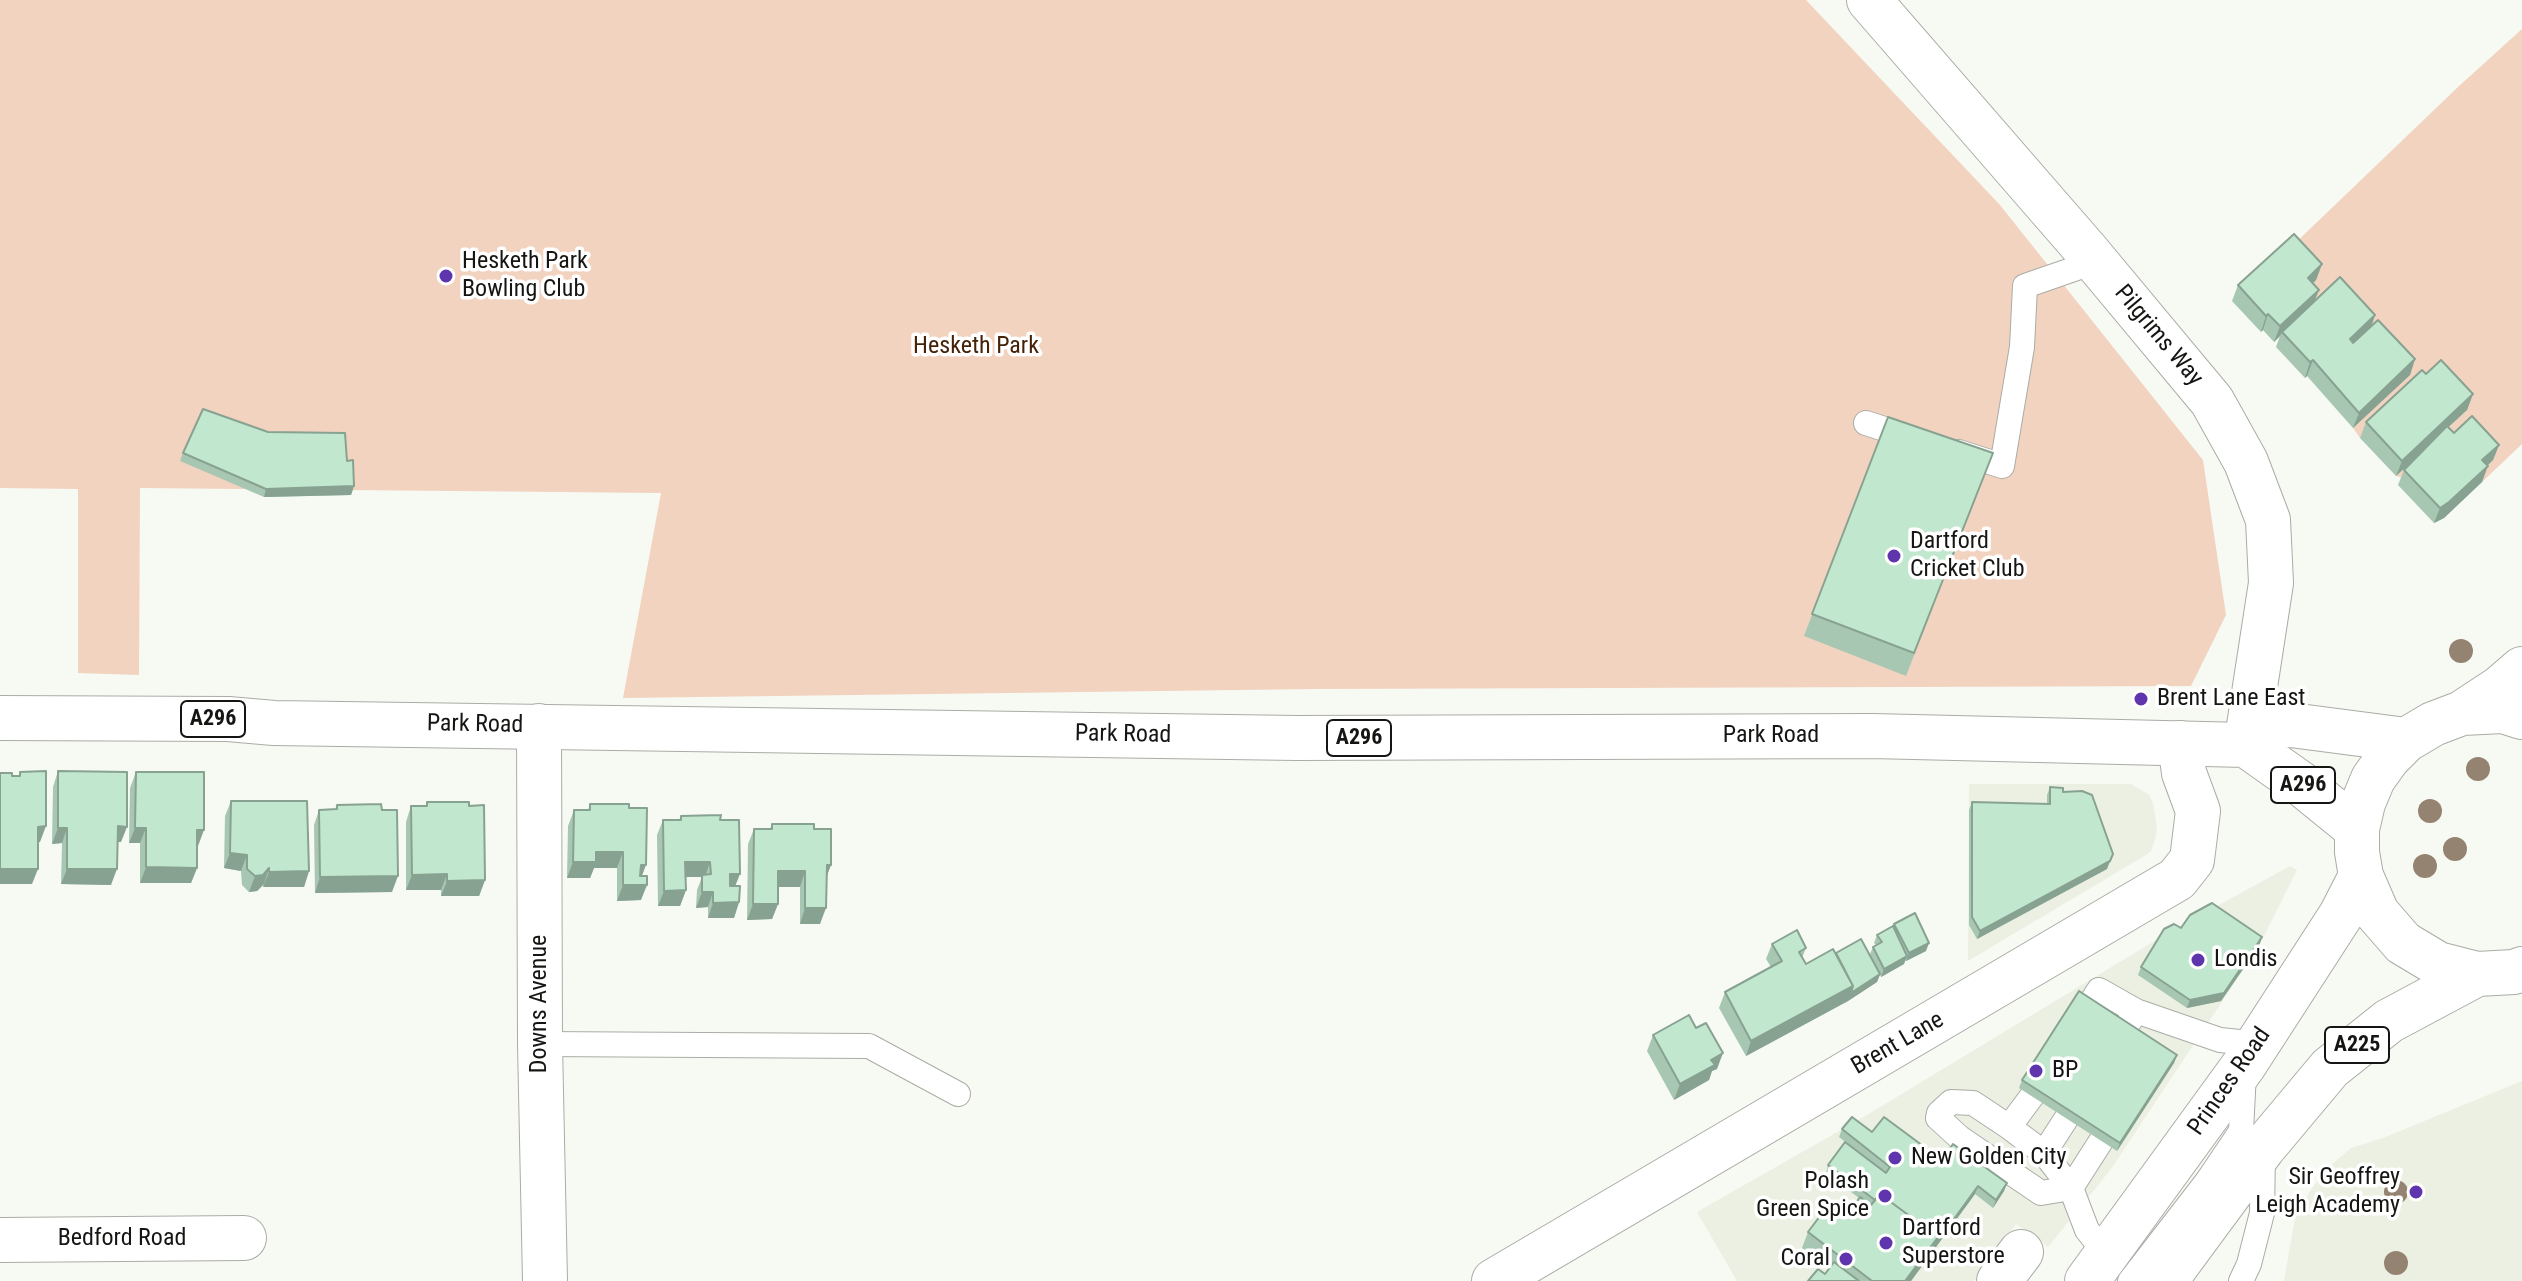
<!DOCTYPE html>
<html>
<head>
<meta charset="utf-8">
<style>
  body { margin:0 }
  canvas { display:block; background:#f7f9f3 }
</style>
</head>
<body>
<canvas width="2522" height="1281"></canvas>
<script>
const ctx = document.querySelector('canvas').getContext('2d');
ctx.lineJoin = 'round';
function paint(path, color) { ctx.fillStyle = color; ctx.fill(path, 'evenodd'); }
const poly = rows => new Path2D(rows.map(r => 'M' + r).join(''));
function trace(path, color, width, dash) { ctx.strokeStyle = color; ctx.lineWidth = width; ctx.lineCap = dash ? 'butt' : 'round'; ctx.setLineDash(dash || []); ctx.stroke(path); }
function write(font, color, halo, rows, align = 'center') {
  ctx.font = font + ' "Roboto Condensed",sans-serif'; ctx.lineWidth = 7; ctx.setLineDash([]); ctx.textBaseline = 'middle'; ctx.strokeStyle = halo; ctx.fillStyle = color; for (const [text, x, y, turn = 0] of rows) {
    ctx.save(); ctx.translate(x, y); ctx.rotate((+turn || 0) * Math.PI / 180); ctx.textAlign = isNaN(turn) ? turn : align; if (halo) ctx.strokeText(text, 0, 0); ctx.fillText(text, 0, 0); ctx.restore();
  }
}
paint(poly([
  [1969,784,2131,784,2149,795,2153,803,2157,828,2155,840,2151,851,2146,855,1968,961],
  [2290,866,2297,870,2259,946,2111,1169,2048,1247,2016,1224,1974,1281,1737,1281,1697,1212,1867,1115,2161,937],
  [2522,1081,2522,1281,2284,1281,2296,1212,2324,1171,2351,1148,2383,1138]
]), '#ebf0e3');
paint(poly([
  [0,0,1806,0,2000,205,2203,460,2226,615,2191,686,1315,689,623,698,661,493,140,488,139,675,78,673,78,489,0,488],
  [2522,29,2522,444,2482,482,2476,476,2403,478,2396,476,2467,410,2360,438,2353,428,2409,375,2316,310,2302,293,2316,280,2288,250,2458,87]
]), '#f2d3c0');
const service = poly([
  [1866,423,1912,438],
  [1959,452,2002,466,2022,347,2025,286,2077,268,2087,251],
  [2088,1007,2099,990,2136,1011],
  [2124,1030,2136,1011,2220,1040,2259,1044],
  [540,1044,869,1046,958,1094],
  [2032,1096,2009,1127,2044,1153],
  [2066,1119,2044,1153,2071,1188,2087,1230,2106,1254],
  [2009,1127,1973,1103,1951,1102,1939,1113,1938,1118,1960,1138,2041,1193,2071,1188,2101,1141],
  [2130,1281,2208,1180,2241,1131,2244,1072],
  [2241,1281,2249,1264,2262,1213,2263,1155]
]);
const minor = poly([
  [1869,0,2087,251,2212,401,2246,462,2268,520,2271,583,2246,745],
  [539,726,540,1044,545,1281],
  [0,1240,244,1238],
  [1494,1281,2177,879,2192,860,2198,811,2184,773,2180,743],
  [1999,1281,2021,1252]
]);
const primary = poly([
  [2462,713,2500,688,2522,669],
  [2522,717,2503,711,2462,713,2433,724,2406,740,2388,758,2373,779,2363,803,2357,829,2357,852,2361,876,2377,913,2403,943,2438,964,2477,974,2514,972,2522,969],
  [0,718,228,719,274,723,1297,738,1872,736,2246,745,2304,786,2357,829],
  [2246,745,2275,726,2291,725,2406,740],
  [2087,1281,2244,1065,2341,915,2361,876],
  [2165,1281,2263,1148,2330,1068,2389,1021,2477,974]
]);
trace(service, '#aaaca6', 26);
trace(minor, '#aaaca6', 46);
trace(primary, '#aaaca6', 46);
trace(service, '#fff', 24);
trace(minor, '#fff', 44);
trace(primary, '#fff', 44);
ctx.fillStyle = '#958372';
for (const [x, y] of [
  [2461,651],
  [2478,769],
  [2430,811],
  [2455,849],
  [2425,866],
  [2396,1192],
  [2396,1263]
]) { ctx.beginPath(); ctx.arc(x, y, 12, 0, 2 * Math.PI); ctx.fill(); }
paint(poly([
  [2322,264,2316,280,2313,283,2315,301,2375,315,2371,326,2415,359,2410,375,2353,428,2307,376,2305,378,2276,347,2280,336,2274,342,2263,330,2261,332,2232,301,2238,285],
  [2426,374,2473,394,2467,410,2448,427,2454,433,2499,445,2493,460,2487,466,2482,482,2444,518,2434,523,2398,485,2404,470,2416,458,2396,476,2360,438,2366,422],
  [1888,417,1993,453,1906,676,1804,636],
  [183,453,347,461,354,486,351,495,264,497,180,461],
  [58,771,121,842,117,842,111,885,61,884,62,843,52,844,53,787],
  [136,772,198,846,197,846,197,868,191,883,140,883,140,843,129,843,130,788],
  [2050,787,2063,792,2107,869,1977,939,1969,925,1969,810,1972,802,2047,804,2047,795],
  [231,801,309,871,304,887,263,887,264,884,257,891,249,892,242,885,241,871,224,868,225,816],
  [427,802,485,880,479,896,441,896,441,890,406,890,406,822,411,806,426,806],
  [590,804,642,876,641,900,617,901,617,868,594,868,590,878,567,878,568,826,574,810,588,810],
  [337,805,382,810,392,892,315,893,314,825,319,810,335,809],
  [681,816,720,820,739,902,734,918,708,918,708,907,696,908,697,890,702,877,686,877,686,890,680,906,658,906,657,835,663,820,679,820],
  [772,824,814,829,831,865,826,878,820,924,800,924,800,887,778,887,778,904,772,919,747,920,748,844,754,829,770,829],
  [1894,924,1926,951,1906,961,1905,960,1904,964,1881,977,1880,975,1877,982,1848,1001,1746,1056,1719,1008,1725,992,1771,967,1766,959,1772,944,1806,948,1802,958,1806,964,1836,953,1870,954,1873,947,1876,945,1874,943,1877,935,1893,926],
  [2181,928,2262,937,2259,946,2221,1001,2187,1008,2138,975,2141,967],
  [1653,1035,1717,1069,1712,1071,1709,1080,1674,1100,1647,1051],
  [2177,1055,2174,1063,2117,1151,2019,1088,2022,1080],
  [1842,1129,1872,1132,2007,1183,2004,1191,1993,1208,1975,1194,1911,1281,1808,1281,1825,1274,1829,1268,1802,1248,1808,1232,1846,1217,1859,1198,1826,1173,1828,1165,1859,1153,1839,1137]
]), '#a7c7b2');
paint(poly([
  [2322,264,2316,280,2302,294,2308,278],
  [2319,290,2313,305,2282,332,2280,336,2274,342,2280,326],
  [2268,314,2263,330,2261,332,2266,316],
  [2375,315,2370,331,2344,355,2350,339],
  [2415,359,2410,375,2353,428,2359,413],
  [2313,360,2307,376,2305,378,2310,362],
  [2473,394,2467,410,2396,476,2402,461],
  [2499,445,2493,460,2476,476,2482,460],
  [2488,466,2482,482,2444,518,2434,523,2440,508],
  [354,486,351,495,264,497,266,489],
  [46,826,40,842,33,843,38,827],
  [118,826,127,827,121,842,112,842],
  [58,828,67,828,62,843,52,844],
  [135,828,146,828,140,843,129,843],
  [197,830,204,830,198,846,192,846],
  [596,852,623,852,617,868,594,868,590,878,567,878,573,862],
  [230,853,247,855,241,871,224,868],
  [2113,854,2107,869,1977,939,1980,931],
  [685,862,710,862,705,877,702,875,702,877,680,877],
  [641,865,646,865,640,881],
  [827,865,831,865,825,880],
  [146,867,197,868,191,883,140,883],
  [269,868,264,884,257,891,249,892,255,876],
  [0,869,38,869,32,884,0,884],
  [67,869,117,869,111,885,61,884],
  [309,871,304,887,263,887,269,872],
  [778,871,805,871,800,887,773,887],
  [447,874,441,890,406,890,412,875],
  [730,874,740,874,734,889,725,890],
  [398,876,392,892,315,893,320,877],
  [485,880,479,896,441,896,447,881],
  [623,885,647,885,641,900,617,901],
  [686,890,680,906,658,906,664,891],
  [702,892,713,892,708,907,696,908],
  [739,902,734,918,708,918,713,903],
  [753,904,778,904,772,919,747,920],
  [805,908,826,908,820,924,800,924],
  [2262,937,2259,946,2221,1001,2187,1008,2190,1000],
  [1929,943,1926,951,1906,961,1909,953],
  [1907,956,1904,964,1881,977,1884,969],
  [1880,974,1877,982,1848,1001,1746,1056,1751,1041,1853,986],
  [1723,1053,1717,1069,1712,1071,1709,1080,1674,1100,1680,1084,1711,1060],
  [2177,1055,2174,1063,2117,1151,2120,1143],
  [2007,1183,2004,1191,1993,1208,1996,1200],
  [1978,1186,1975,1194,1911,1281,1905,1281]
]), '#88a291');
const building = poly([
  [2294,234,2322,264,2308,278,2319,290,2280,326,2268,314,2266,316,2238,285,2294,234],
  [2340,277,2375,315,2350,339,2353,343,2378,320,2415,359,2359,413,2313,360,2310,362,2282,332,2340,277],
  [2441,360,2473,394,2402,461,2366,422,2422,370,2426,374,2441,360],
  [203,409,268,432,345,433,347,461,353,460,354,486,266,489,183,453,203,409],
  [2472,416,2499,445,2482,460,2488,466,2449,502,2440,508,2404,470,2447,426,2454,433,2472,416],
  [1888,417,1993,453,1914,653,1812,614,1888,417],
  [46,771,46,826,38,827,38,869,0,869,0,773,12,773,12,776,20,776,20,772,46,771],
  [58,771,127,772,127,827,118,826,117,869,67,869,67,828,58,828,58,771],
  [136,772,204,772,204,830,197,830,197,868,146,867,146,828,135,828,136,772],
  [2050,787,2063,788,2063,792,2082,791,2092,795,2113,854,2110,861,1980,931,1972,917,1972,802,2050,804,2050,787],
  [231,801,307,801,309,871,269,872,269,868,263,875,255,876,247,869,247,855,230,853,231,801],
  [427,802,469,802,469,806,484,805,485,880,447,881,447,874,412,875,411,806,427,806,427,802],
  [381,804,382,810,397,810,398,876,320,877,319,810,337,809,337,805,381,804],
  [590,804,629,804,629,808,647,808,646,865,641,865,640,876,647,876,647,885,623,885,623,852,596,852,596,862,573,862,574,810,590,810,590,804],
  [721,815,720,820,739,820,740,874,730,874,730,886,740,886,739,902,713,903,713,892,702,892,702,875,711,874,710,862,685,862,686,890,664,891,663,820,681,820,681,816,721,815],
  [772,824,814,824,814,829,831,829,831,865,827,865,826,908,805,908,805,871,778,871,778,904,753,904,754,829,772,829,772,824],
  [2212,903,2262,937,2224,993,2190,1000,2141,967,2164,929,2174,924,2181,928,2190,915,2212,903],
  [1915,913,1929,943,1909,953,1894,924,1915,913],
  [1893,926,1907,956,1884,969,1873,947,1882,942,1877,935,1893,926],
  [1797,930,1806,948,1799,952,1806,964,1833,949,1853,986,1751,1041,1725,992,1782,961,1772,944,1797,930],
  [1861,939,1880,974,1851,993,1853,986,1836,953,1861,939],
  [2079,991,2177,1055,2120,1143,2022,1080,2079,991],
  [1689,1015,1696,1028,1706,1023,1723,1053,1711,1060,1715,1065,1680,1084,1653,1035,1689,1015],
  [1852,1117,1872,1132,1884,1117,1942,1160,1953,1144,2007,1183,1996,1200,1978,1186,1935,1245,1938,1237,1880,1194,1875,1200,1828,1165,1845,1142,1886,1173,1890,1167,1842,1129,1852,1117],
  [1880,1194,1938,1237,1905,1281,1872,1281,1808,1232,1829,1204,1846,1217,1860,1197,1871,1205,1880,1194],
  [1834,1262,1859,1281,1808,1281,1818,1269,1825,1274,1834,1262]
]);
paint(building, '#c2e7cf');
trace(building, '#88a291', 2);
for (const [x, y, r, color] of [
  [446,276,8,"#5e35ad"],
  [1894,556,8,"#5e35ad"],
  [2141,699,8,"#5e35ad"],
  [2198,960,8,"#5e35ad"],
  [2036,1071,8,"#5e35ad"],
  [1895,1158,8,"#5e35ad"],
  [2416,1192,8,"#5e35ad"],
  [1885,1196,8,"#5e35ad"],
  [1886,1243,8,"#5e35ad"],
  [1846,1259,8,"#5e35ad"]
]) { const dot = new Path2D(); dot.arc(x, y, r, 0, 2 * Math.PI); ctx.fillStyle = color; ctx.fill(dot); trace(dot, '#fff', 3); }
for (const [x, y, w] of [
  [213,719,64],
  [1359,738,64],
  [2303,785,64],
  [2357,1045,64]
]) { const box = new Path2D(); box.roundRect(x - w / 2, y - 18, w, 36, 6); ctx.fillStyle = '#fff'; ctx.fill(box); trace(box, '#151513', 2); }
write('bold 22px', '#151513', null, [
  ["A296",213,719],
  ["A296",1359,738],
  ["A296",2303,785],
  ["A225",2357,1045]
]);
write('24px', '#151513', '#fff', [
  ["Hesketh Park",462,262],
  ["Bowling Club",462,290],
  ["Dartford",1910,542],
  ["Cricket Club",1910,570],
  ["Brent Lane East",2157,699],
  ["Londis",2214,960],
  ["BP",2052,1071],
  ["New Golden City",1911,1158],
  ["Sir Geoffrey",2400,1178,"right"],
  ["Leigh Academy",2400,1206,"right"],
  ["Polash",1869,1182,"right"],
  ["Green Spice",1869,1210,"right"],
  ["Dartford",1902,1229],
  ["Superstore",1902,1257],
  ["Coral",1830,1259,"right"]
], 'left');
write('24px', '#151513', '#fff', [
  ["Pilgrims Way",2158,336,50],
  ["Park Road",475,725,1],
  ["Park Road",1123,735,1],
  ["Park Road",1771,736],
  ["Downs Avenue",540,1004,-90],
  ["Brent Lane",1898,1044,-30],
  ["Princes Road",2230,1082,-55],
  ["Bedford Road",122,1239]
]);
write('24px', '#452208', '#fff', [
  ["Hesketh Park",976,347]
]);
</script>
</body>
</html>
